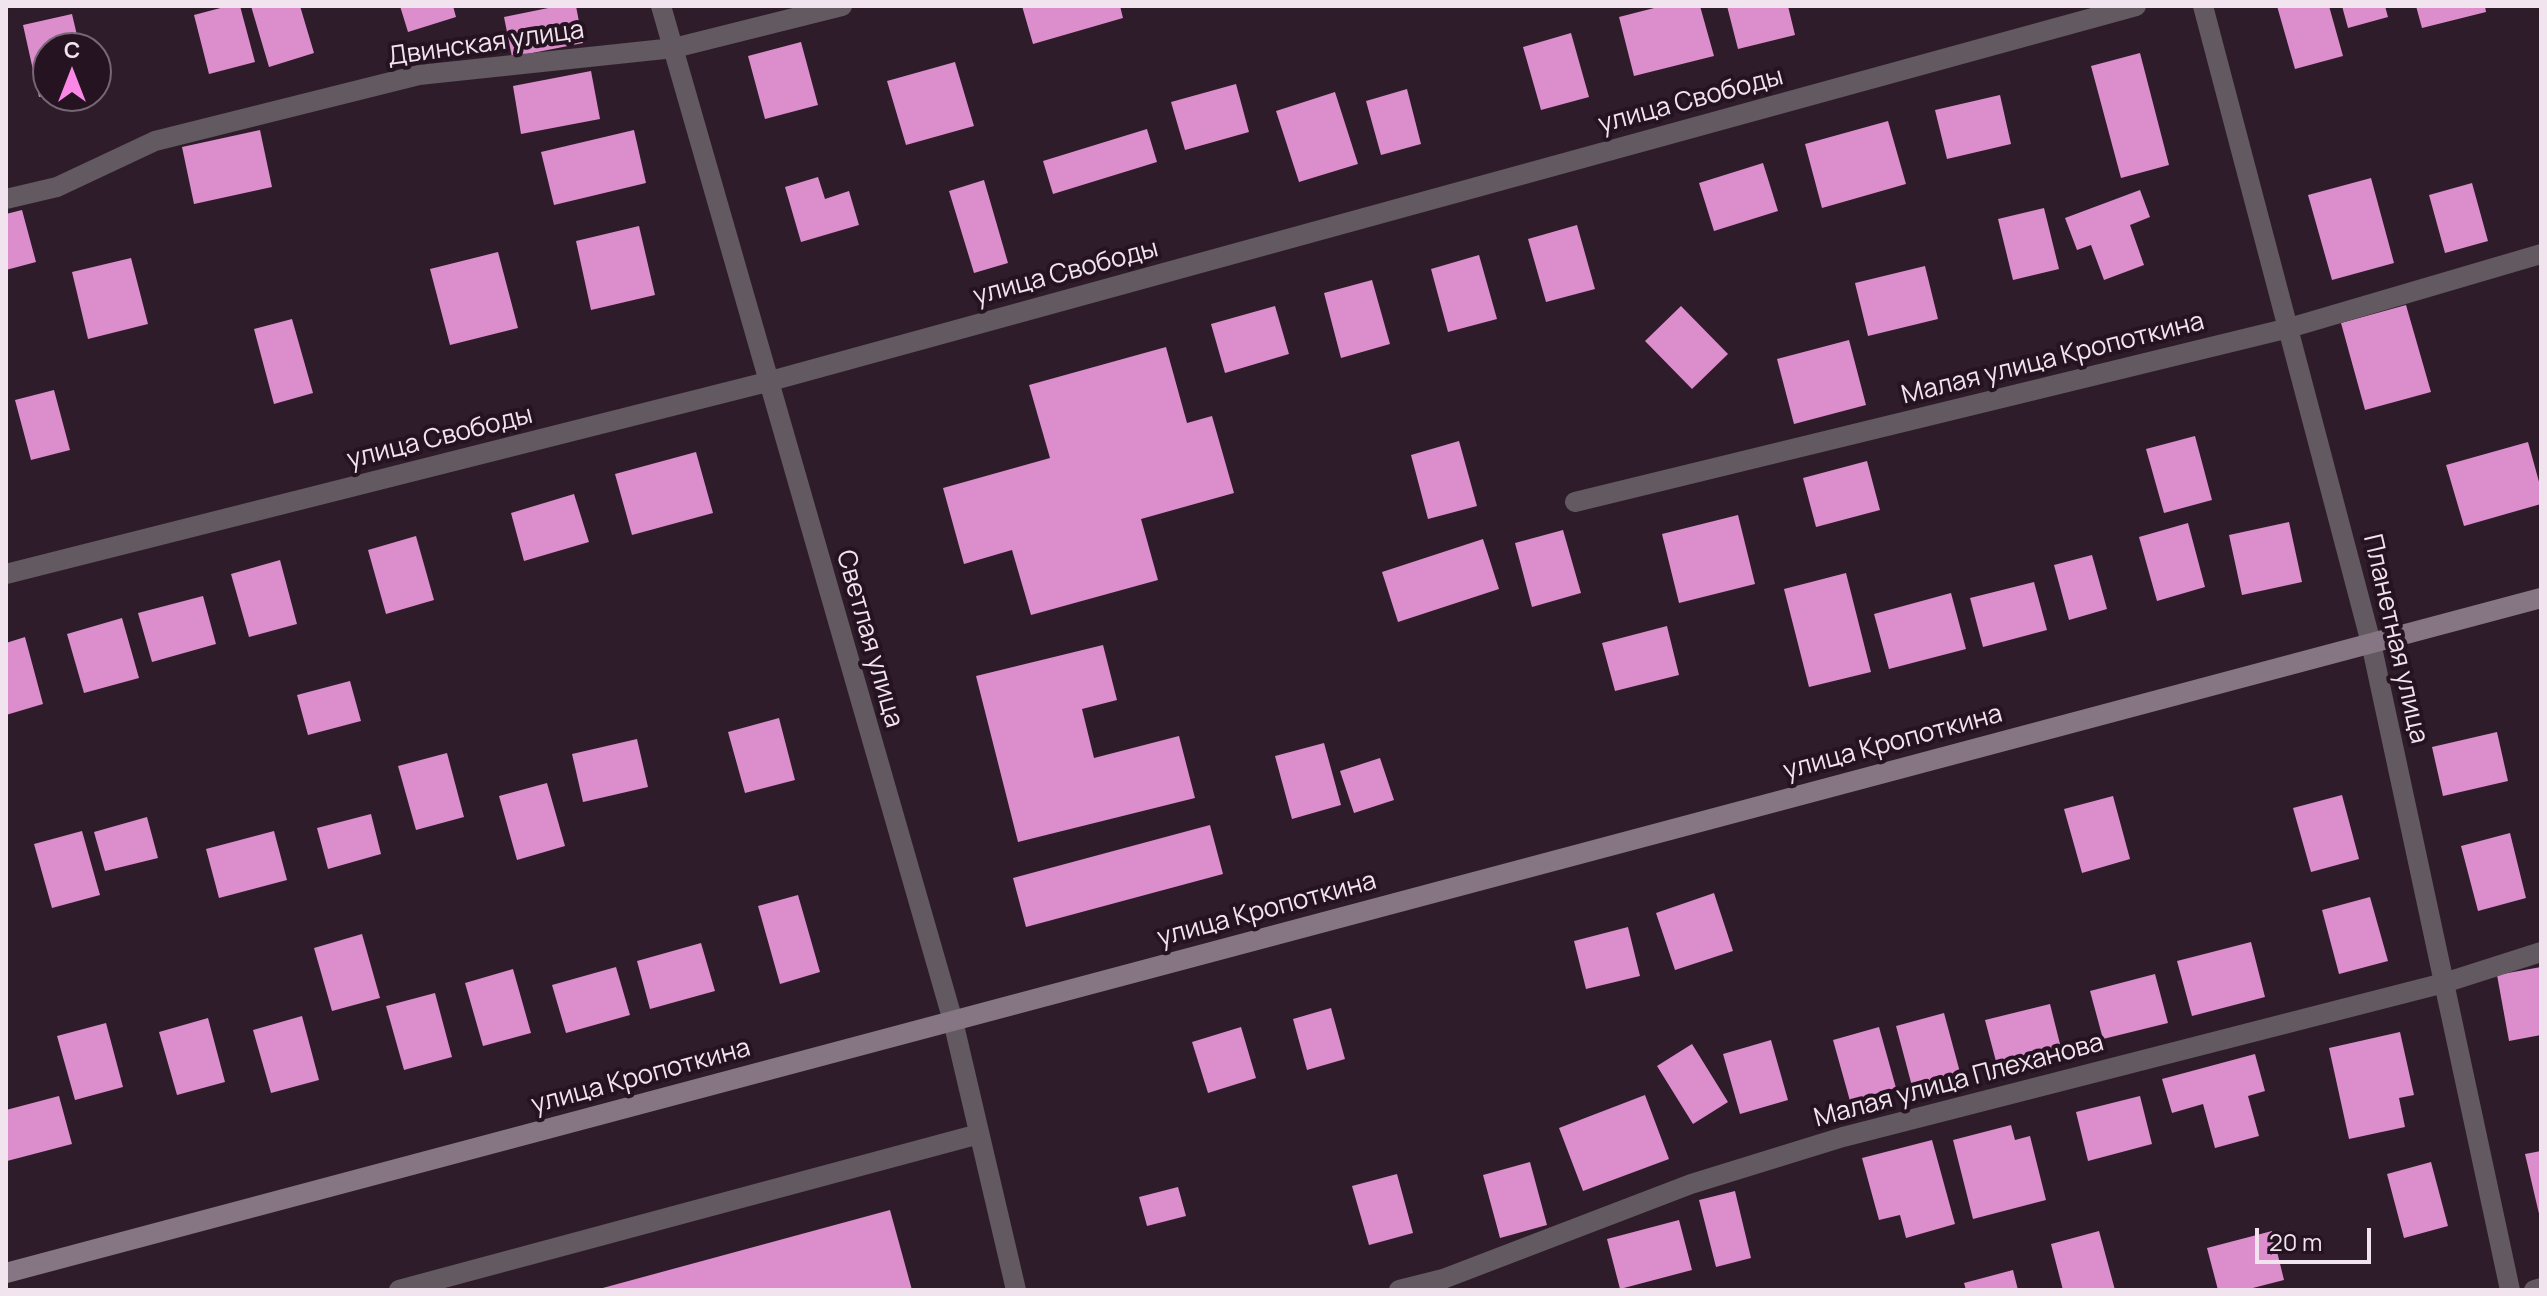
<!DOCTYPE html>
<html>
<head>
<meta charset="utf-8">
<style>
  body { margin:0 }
  #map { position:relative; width:2547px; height:1296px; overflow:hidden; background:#2f1c2b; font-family:Manrope,sans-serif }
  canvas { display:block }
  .frame { position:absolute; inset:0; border:8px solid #f1e4ee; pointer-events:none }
  .north { position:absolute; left:32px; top:32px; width:80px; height:80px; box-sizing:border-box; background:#251322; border:2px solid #776774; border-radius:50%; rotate:0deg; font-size:22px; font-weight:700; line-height:32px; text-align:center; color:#f1e4ee }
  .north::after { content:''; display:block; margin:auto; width:28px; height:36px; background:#fb87e6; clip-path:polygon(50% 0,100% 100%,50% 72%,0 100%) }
  .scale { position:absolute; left:2255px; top:1228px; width:116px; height:36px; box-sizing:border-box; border:4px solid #f1e4ee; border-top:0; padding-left:10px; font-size:24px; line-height:28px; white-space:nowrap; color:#f1e4ee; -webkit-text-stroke:6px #251322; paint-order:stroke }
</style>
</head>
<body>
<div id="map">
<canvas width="2547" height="1296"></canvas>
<div class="frame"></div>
<div class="north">С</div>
<div class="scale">20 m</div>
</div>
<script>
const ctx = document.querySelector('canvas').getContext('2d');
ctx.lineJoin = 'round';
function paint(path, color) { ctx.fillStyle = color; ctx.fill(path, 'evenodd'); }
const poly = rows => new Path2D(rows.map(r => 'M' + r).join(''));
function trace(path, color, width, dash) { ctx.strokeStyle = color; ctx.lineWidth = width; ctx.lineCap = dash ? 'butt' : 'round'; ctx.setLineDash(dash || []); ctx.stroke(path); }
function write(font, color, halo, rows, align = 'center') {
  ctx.font = font + ' Manrope,sans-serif'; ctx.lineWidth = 8; ctx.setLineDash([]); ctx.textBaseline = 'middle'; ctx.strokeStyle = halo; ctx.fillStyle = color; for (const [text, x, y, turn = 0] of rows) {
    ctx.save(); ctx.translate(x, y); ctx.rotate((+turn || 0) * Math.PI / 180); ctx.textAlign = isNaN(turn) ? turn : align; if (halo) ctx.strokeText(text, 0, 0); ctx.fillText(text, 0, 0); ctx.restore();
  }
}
paint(poly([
  [228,6,240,6,255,62,209,74,194,15],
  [251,6,300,6,314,53,269,67],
  [400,6,453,6,456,17,408,32],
  [558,6,576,6,583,43,512,57,504,17],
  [1022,6,1120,6,1123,18,1033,44],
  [1662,6,1700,6,1714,56,1634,76,1619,17],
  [1727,6,1788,6,1795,35,1738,49],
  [2277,6,2329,6,2343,56,2295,69],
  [2342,6,2385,6,2388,17,2348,28],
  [2416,6,2485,6,2486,12,2422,28],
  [72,14,80,48,48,48,48,95,39,97,23,25],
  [1571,33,1589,97,1541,110,1523,47],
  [801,42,818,105,765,119,748,56],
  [2140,53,2169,165,2121,178,2091,66],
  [955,62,974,126,906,145,887,81],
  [591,71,600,119,521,134,513,86],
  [1236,84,1249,132,1185,150,1171,102],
  [1407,89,1421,144,1381,155,1366,101],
  [1335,92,1358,164,1299,182,1276,111],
  [2000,95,2011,144,1947,159,1935,110],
  [1888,121,1906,184,1822,208,1805,144],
  [1147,129,1157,162,1053,194,1043,161],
  [260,130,272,187,194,204,182,147],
  [634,130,646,183,554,205,541,152],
  [1763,163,1778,211,1714,231,1699,183],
  [818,177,825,199,849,191,859,225,801,242,785,187],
  [2371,178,2394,263,2332,280,2308,195],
  [984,180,1008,263,974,273,949,191],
  [2472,183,2488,241,2445,253,2429,195],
  [2140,190,2150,217,2130,225,2144,265,2104,280,2091,245,2077,250,2065,218],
  [2044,208,2059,269,2013,280,1998,219],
  [22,210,36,262,6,270,6,214],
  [1577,225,1595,289,1546,302,1528,239],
  [639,226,655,295,591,310,576,241],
  [498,252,518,328,450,345,430,269],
  [1479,255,1497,319,1448,332,1431,269],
  [131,258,148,324,88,339,72,272],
  [1925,266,1938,319,1868,336,1855,283],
  [1372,280,1390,344,1341,358,1324,293],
  [2406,305,2431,392,2365,410,2341,323],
  [1275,306,1289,354,1225,373,1211,324],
  [1681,306,1728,354,1692,389,1645,341],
  [292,319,313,393,274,404,254,329],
  [1849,340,1866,405,1794,424,1777,359],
  [1166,347,1187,423,1212,416,1234,493,1141,519,1158,580,1031,615,1012,550,964,564,943,488,1050,458,1029,385],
  [54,390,70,450,31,460,15,400],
  [2195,436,2212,500,2164,513,2146,449],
  [1459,441,1477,506,1428,519,1411,455],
  [2528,442,2541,489,2541,504,2464,526,2446,465],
  [696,452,713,513,632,535,615,474],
  [1867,461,1880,510,1816,527,1803,478],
  [574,494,589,542,524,561,511,513],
  [1738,515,1755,584,1679,603,1662,534],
  [2289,522,2302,582,2242,595,2229,535],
  [2188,523,2205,587,2157,601,2139,537],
  [1563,530,1581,593,1532,607,1515,543],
  [416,536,434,600,386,614,368,550],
  [1483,539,1499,589,1398,622,1382,572],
  [2092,555,2107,609,2069,620,2054,565],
  [280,560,297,624,249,637,231,574],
  [1846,573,1871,672,1809,687,1784,589],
  [2034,582,2047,630,1983,647,1970,598],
  [1951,593,1966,649,1889,669,1874,614],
  [203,596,216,644,152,662,138,613],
  [122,618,139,678,84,693,67,634],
  [1667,626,1679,675,1615,691,1602,643],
  [25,637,43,704,6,715,6,643],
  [1103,645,1117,700,1082,709,1094,758,1179,736,1195,798,1018,842,976,676],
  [350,681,361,721,308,735,297,695],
  [779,718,795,780,745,793,728,732],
  [2497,732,2508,781,2443,796,2432,747],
  [637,739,648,787,583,802,572,754],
  [1324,743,1341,805,1292,819,1275,756],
  [447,753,464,817,416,830,398,766],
  [1380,758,1394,800,1354,813,1340,771],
  [547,783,565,846,517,860,499,796],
  [2342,795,2359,859,2311,872,2293,808],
  [2113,796,2130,859,2082,873,2064,809],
  [371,814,381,854,328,869,317,828],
  [147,817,158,858,105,871,94,832],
  [1210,825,1223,874,1026,927,1013,878],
  [82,831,100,895,52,908,34,844],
  [274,831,287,880,219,898,206,849],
  [2510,833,2526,898,2478,911,2461,846],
  [1714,893,1733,951,1675,970,1656,913],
  [798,895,820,972,780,984,758,906],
  [2370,897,2388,961,2339,974,2322,910],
  [1628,927,1640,976,1586,989,1574,941],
  [362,934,380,998,332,1011,314,948],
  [2251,942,2265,997,2192,1016,2177,961],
  [701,943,715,991,650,1009,637,961],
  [616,967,630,1015,566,1033,552,985],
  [2541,967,2541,1035,2509,1041,2497,975],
  [513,969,531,1033,483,1046,465,983],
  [2155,974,2168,1023,2103,1039,2090,991],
  [435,993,452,1057,404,1070,386,1006],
  [2050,1004,2062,1052,1998,1069,1985,1020],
  [1331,1008,1345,1059,1307,1070,1293,1019],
  [1944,1013,1961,1076,1913,1090,1896,1026],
  [302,1016,319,1080,271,1093,253,1030],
  [208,1018,225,1082,177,1095,159,1032],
  [106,1023,123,1087,75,1100,57,1036],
  [1241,1027,1256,1078,1208,1093,1192,1042],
  [1879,1027,1896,1088,1850,1101,1833,1040],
  [2400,1032,2414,1095,2399,1098,2405,1127,2349,1139,2329,1048],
  [1771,1040,1788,1100,1740,1114,1723,1054],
  [1692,1044,1728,1102,1693,1124,1657,1066],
  [2255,1054,2265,1091,2248,1096,2259,1136,2215,1148,2203,1104,2172,1113,2162,1079],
  [1645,1095,1669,1159,1583,1191,1559,1128],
  [59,1096,72,1144,7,1161,6,1110],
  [2140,1096,2152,1144,2088,1161,2076,1112],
  [2011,1125,2015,1140,2030,1136,2046,1200,1973,1219,1953,1140],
  [1932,1140,1955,1224,1906,1238,1900,1215,1879,1220,1862,1158],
  [2541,1151,2541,1218,2540,1218,2525,1154],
  [1530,1162,1547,1225,1500,1238,1483,1175],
  [2431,1162,2448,1226,2404,1238,2387,1174],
  [1397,1174,1413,1233,1369,1245,1352,1186],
  [1178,1187,1186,1216,1147,1226,1139,1197],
  [1735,1191,1751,1258,1716,1267,1699,1200],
  [890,1210,912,1290,600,1290,599,1289],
  [1679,1220,1692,1270,1620,1289,1607,1239],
  [2099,1231,2115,1290,2063,1290,2051,1244],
  [2272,1231,2284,1280,2245,1290,2218,1290,2207,1248],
  [2013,1270,2018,1290,1966,1290,1964,1283]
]), '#dc8dcc');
trace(poly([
  [399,1290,979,1134]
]), '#635960', 20);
trace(poly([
  [661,6,953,1021,1016,1290],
  [2203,6,2371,643,2510,1290],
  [6,199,57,187,155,141,419,75,674,48,842,6],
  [1575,502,2289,328,2541,254],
  [6,574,767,382,2136,6],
  [1399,1290,1443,1279,1691,1184,1843,1137,2444,983,2541,952],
  [2534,1290,2541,1288]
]), '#635960', 20);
trace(poly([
  [6,1273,2541,598]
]), '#867683', 20);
write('26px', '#f1e4ee', '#251322', [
  ["Двинская улица",486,44,-8],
  ["улица Свободы",1691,101,-15],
  ["улица Свободы",1066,273,-15],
  ["Малая улица Кропоткина",2053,359,-14],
  ["улица Свободы",440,438,-14],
  ["Светлая улица",869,639,74],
  ["Планетная улица",2395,639,77],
  ["улица Кропоткина",1893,743,-15],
  ["улица Кропоткина",1267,910,-15],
  ["улица Кропоткина",641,1077,-15],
  ["Малая улица Плеханова",1959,1081,-15]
]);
</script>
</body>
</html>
